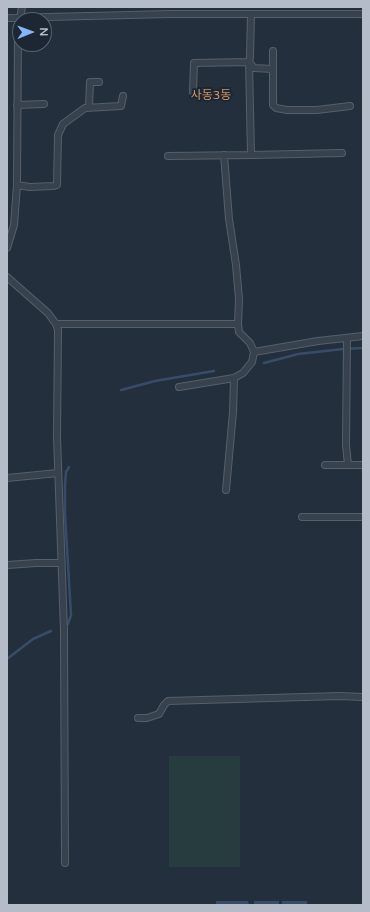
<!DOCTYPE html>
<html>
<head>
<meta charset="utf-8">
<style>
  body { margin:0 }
  #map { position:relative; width:370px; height:912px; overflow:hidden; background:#242f3e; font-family:"Varela Round",sans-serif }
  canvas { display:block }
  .frame { position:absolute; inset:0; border:8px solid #b4bcc9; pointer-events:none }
  .north { position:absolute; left:12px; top:12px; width:40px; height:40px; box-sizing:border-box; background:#1d2633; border:1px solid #59626f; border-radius:50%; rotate:89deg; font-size:11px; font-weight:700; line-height:16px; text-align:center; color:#b4bcc9 }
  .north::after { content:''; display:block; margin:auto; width:14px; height:18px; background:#8ab4f8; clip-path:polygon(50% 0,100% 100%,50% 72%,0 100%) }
</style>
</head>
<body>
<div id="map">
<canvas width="370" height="912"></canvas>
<div class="frame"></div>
<div class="north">N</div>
</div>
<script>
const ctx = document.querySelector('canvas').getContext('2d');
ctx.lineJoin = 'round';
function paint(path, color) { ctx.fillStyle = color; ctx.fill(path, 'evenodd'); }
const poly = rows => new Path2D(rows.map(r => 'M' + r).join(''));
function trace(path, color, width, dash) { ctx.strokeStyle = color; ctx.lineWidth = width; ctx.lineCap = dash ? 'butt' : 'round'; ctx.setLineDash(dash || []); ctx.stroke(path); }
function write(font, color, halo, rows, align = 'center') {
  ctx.font = font + ' "Varela Round","Noto Sans KR",sans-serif'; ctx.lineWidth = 4; ctx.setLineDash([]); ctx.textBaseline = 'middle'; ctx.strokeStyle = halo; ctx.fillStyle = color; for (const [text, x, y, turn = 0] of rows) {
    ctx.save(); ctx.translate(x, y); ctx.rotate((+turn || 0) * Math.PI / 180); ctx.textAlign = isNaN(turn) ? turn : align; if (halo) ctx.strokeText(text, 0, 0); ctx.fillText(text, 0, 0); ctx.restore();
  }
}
paint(poly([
  [169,756,240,756,240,867,169,867]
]), '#263c3f');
paint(poly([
  [216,901,248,901,249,905,216,905],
  [254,901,279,901,279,905,254,905],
  [282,901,307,901,307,905,282,905]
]), '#394c67');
trace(poly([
  [264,363,298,354,343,349,363,348],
  [121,390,155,381,214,371],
  [68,624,71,615,65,514,65,485,66,472,69,467],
  [7,659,33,639,51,631]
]), '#394c67', 2.5);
const street = poly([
  [7,18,170,14,363,14],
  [273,51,273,105,276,108,287,110,317,110,350,106],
  [249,62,251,155],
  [249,62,254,68,273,69],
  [193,92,194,63,249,62,250,57,251,14],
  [17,105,44,104],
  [89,107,90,82,99,82],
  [224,155,229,219,236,265,239,299,238,324],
  [168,156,251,155,342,153],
  [17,185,30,187,54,186,57,185,58,135,63,124,85,108,121,106,123,96],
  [7,248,14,225,17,185,18,29,22,7],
  [7,277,48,313,56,324,58,330,57,437,64,631,65,863],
  [56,324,238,324,239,332,250,343,254,352,252,362,243,373,234,378,179,387],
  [347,338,346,445,348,465],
  [254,352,318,341,363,336],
  [325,465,363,465],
  [7,478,58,473],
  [226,490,233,412,234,378],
  [302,517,363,517],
  [7,565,36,563,61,563],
  [138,718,147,718,159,714,164,705,168,701,339,696,363,697]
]);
trace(street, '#565f6c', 8);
trace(street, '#38414e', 6);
write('12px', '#d59563', '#1d2633', [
  ["사동3동",211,96]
]);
</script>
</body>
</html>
